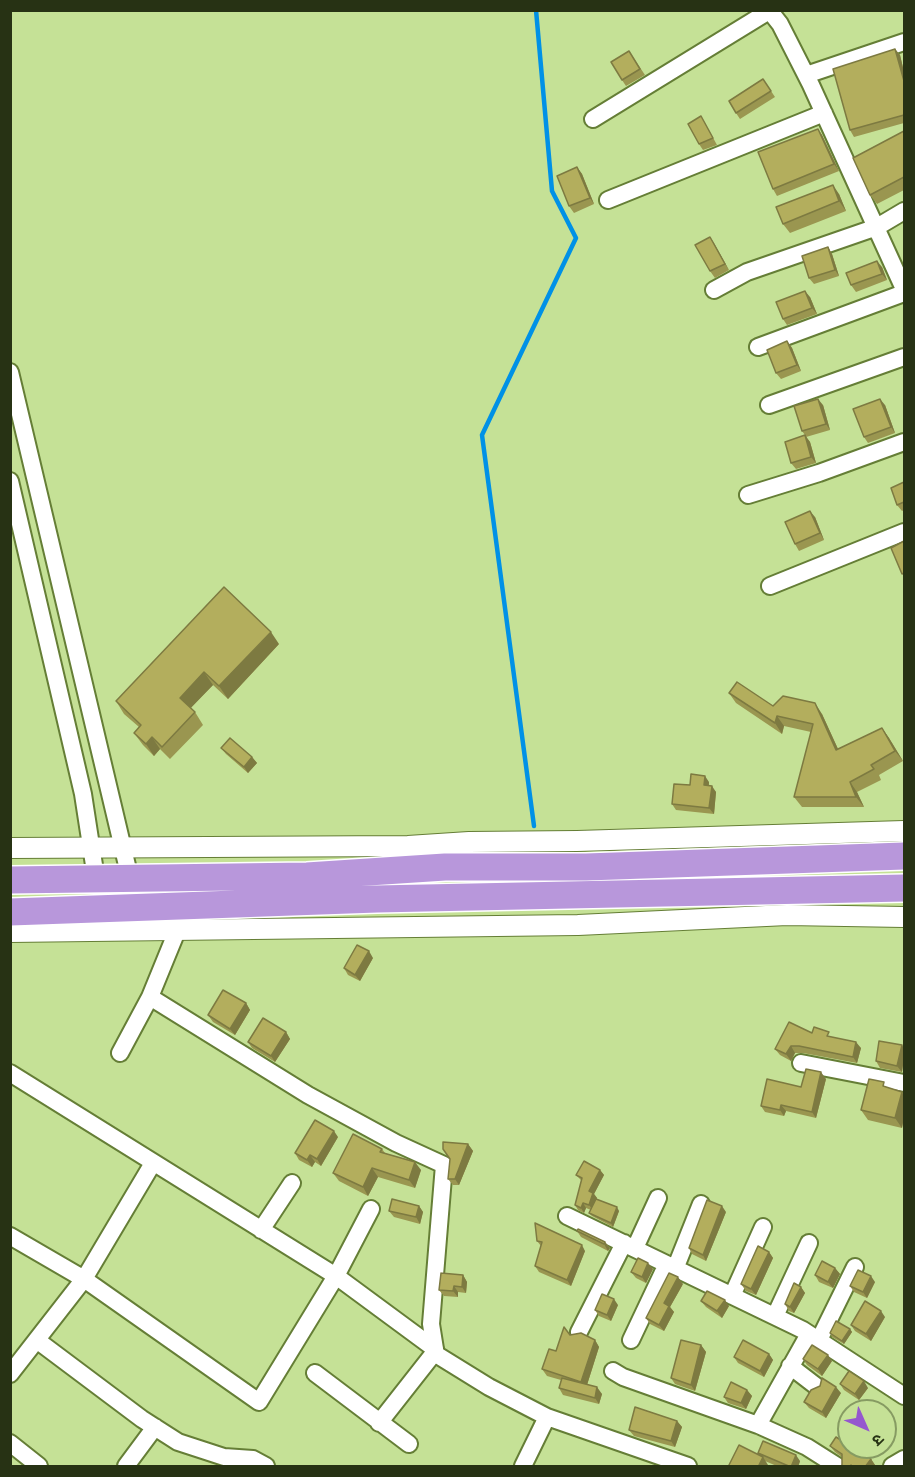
<!DOCTYPE html>
<html>
<head>
<meta charset="utf-8">
<style>
  body { margin:0 }
  #map { position:relative; width:915px; height:1477px; overflow:hidden; background:#c5e196; font-family:"Source Serif 4","Noto Sans Devanagari",serif }
  canvas { display:block }
  .frame { position:absolute; inset:0; border:12px solid #273214; pointer-events:none }
  .north { position:absolute; left:837px; top:1399px; width:60px; height:60px; box-sizing:border-box; background:#c5e196; border:2px solid #869b62; border-radius:50%; rotate:135deg; font-size:16px; font-weight:700; line-height:24px; text-align:center; color:#273214 }
  .north::after { content:''; display:block; margin:auto; width:21px; height:27px; background:#9557ce; clip-path:polygon(50% 0,100% 100%,50% 72%,0 100%) }
</style>
</head>
<body>
<div id="map">
<canvas width="915" height="1477"></canvas>
<div class="frame"></div>
<div class="north">उ</div>
</div>
<script>
const ctx = document.querySelector('canvas').getContext('2d');
ctx.lineJoin = 'round';
const poly = rows => new Path2D(rows.map(r => 'M' + r).join(''));
function trace(path, color, width, dash) { ctx.strokeStyle = color; ctx.lineWidth = width; ctx.lineCap = dash ? 'butt' : 'round'; ctx.setLineDash(dash || []); ctx.stroke(path); }
function paint(path, color) { ctx.fillStyle = color; ctx.fill(path, 'evenodd'); }
trace(poly([
  [534,826,482,435,576,238,552,191,536,10]
]), '#0091e6', 4.5);
const minor = poly([
  [769,10,780,24,811,85,904,289],
  [806,75,904,42],
  [593,119,769,11],
  [608,200,824,113],
  [714,290,747,272,877,227,904,211],
  [758,347,904,293],
  [10,372,130,878],
  [769,405,904,357],
  [10,481,83,794,96,878],
  [748,495,819,473,904,442],
  [770,586,904,532],
  [150,997,308,1095,396,1143,444,1165,431,1324,435,1349],
  [120,1053,150,997,177,931],
  [801,1063,904,1083],
  [10,1073,336,1276,435,1349,434,1353,489,1387,547,1417,688,1466],
  [567,1216,803,1330,904,1396],
  [261,1230,292,1183],
  [10,1236,84,1279,259,1402,336,1276,371,1209],
  [635,1248,658,1198],
  [675,1269,701,1204],
  [732,1296,763,1227],
  [775,1316,809,1243],
  [579,1332,624,1243],
  [631,1340,666,1266],
  [819,1340,855,1267],
  [38,1341,142,1419,178,1442,224,1457,253,1459,266,1466],
  [790,1366,816,1386],
  [613,1371,623,1377,758,1425,807,1447,837,1466],
  [315,1373,409,1444],
  [10,1374,84,1279,153,1163],
  [379,1423,434,1353],
  [758,1425,809,1334],
  [10,1443,39,1466],
  [126,1466,155,1427],
  [523,1466,547,1417],
  [892,1466,904,1459]
]);
const tertiary = poly([
  [10,848,408,846,469,842,577,841,904,831],
  [10,932,578,925,787,915,904,917]
]);
const trunk = poly([
  [10,880,307,876,445,867,586,867,904,856],
  [10,912,377,899,904,888]
]);
trace(minor, '#657e36', 20);
trace(tertiary, '#657e36', 22);
trace(trunk, '#fff', 30);
trace(minor, '#fff', 16);
trace(tertiary, '#fff', 20);
trace(trunk, '#b897db', 27);
paint(poly([
  [895,49,900,55,904,72,904,123,854,137,850,130],
  [629,51,645,75,626,86,622,80],
  [763,79,775,97,740,119,736,113],
  [705,123,717,145,703,150,699,144],
  [818,129,822,135,839,171,777,196,773,189],
  [904,131,904,190,877,204,870,195],
  [577,167,582,174,594,204,574,213,569,206],
  [839,194,846,211,790,233,783,224],
  [710,237,729,270,715,278,710,271],
  [828,247,832,254,839,276,814,284,809,278],
  [882,267,887,280,856,292,851,285],
  [810,297,817,314,787,325,783,319],
  [787,341,792,348,801,371,781,379,776,373],
  [823,405,830,430,806,437,810,442,816,463,796,469,791,463,805,435,802,431],
  [885,405,895,433,868,443,864,437],
  [904,482,904,510,902,511,897,505],
  [815,517,824,540,799,551,795,544],
  [279,644,228,699,213,685,190,708,195,712,203,725,170,759,160,749,154,756,143,745,134,733,139,727,124,714,116,701],
  [729,693,773,706,822,714,838,749,882,728,889,738,903,761,879,775,881,780,857,792,864,807,802,807,794,797,811,732,784,726,782,734,736,703],
  [221,748,252,757,257,763,248,773,226,754],
  [709,782,709,786,716,792,714,814,676,810,672,804,690,785],
  [373,958,360,981,348,975,344,968],
  [246,1003,250,1010,235,1035,213,1022,208,1015],
  [286,1032,290,1039,275,1062,252,1048,248,1042],
  [812,1033,832,1037,861,1048,857,1063,803,1053,795,1053,791,1061,780,1055,775,1049],
  [902,1045,904,1049,904,1058,902,1072,880,1068,876,1061],
  [826,1079,816,1118,786,1111,784,1116,765,1112,761,1106,801,1087],
  [888,1088,902,1092,904,1096,904,1117,902,1128,868,1120,861,1110],
  [338,1137,321,1166,315,1162,312,1167,299,1160,295,1153],
  [468,1144,473,1151,459,1185,453,1185,448,1179],
  [382,1149,385,1153,421,1170,415,1188,378,1177,368,1196,339,1181,333,1173],
  [600,1170,604,1175,594,1194,597,1198,596,1199,619,1211,613,1227,592,1216,589,1213,591,1210,586,1208,584,1213,578,1210,575,1205,582,1181,576,1175],
  [419,1206,423,1212,420,1224,394,1217,389,1211],
  [726,1212,706,1261,692,1254,689,1248],
  [577,1231,605,1242,610,1248,608,1251,581,1237],
  [537,1241,585,1251,571,1286,539,1272,535,1266,541,1246],
  [769,1252,773,1258,756,1295,746,1291,741,1284],
  [835,1268,840,1274,833,1288,819,1282,815,1275],
  [653,1269,646,1283,636,1278,631,1272],
  [463,1275,467,1282,466,1293,458,1292,458,1297,444,1296,439,1290],
  [875,1282,867,1298,854,1292,850,1286],
  [683,1284,670,1307,674,1312,664,1331,650,1324,646,1318],
  [801,1287,805,1293,794,1313,789,1311,785,1304],
  [701,1301,729,1306,722,1318,706,1307],
  [618,1305,611,1321,599,1316,595,1310],
  [885,1317,871,1341,855,1331,851,1325],
  [850,1329,852,1332,844,1344,832,1337,830,1333],
  [570,1335,595,1340,599,1347,587,1385,602,1394,599,1404,563,1395,559,1388,561,1380,547,1376,542,1369,556,1351],
  [701,1345,706,1352,695,1391,675,1384,671,1378],
  [769,1354,773,1360,764,1377,738,1363,734,1357],
  [803,1359,832,1361,822,1376,807,1365],
  [840,1384,868,1388,859,1400,844,1390],
  [747,1390,752,1396,746,1409,728,1403,724,1397],
  [841,1393,826,1418,809,1408,804,1402],
  [677,1421,682,1427,675,1447,634,1436,629,1430],
  [830,1446,871,1459,875,1465,874,1467,839,1467,842,1465,842,1457,835,1452],
  [758,1453,800,1461,798,1467,779,1467,765,1461,768,1465]
]), '#9a9650');
paint(poly([
  [895,49,900,55,904,72,904,81],
  [818,129,822,135,839,171,834,164],
  [577,167,582,174,594,204,590,198],
  [833,185,839,194,846,211,839,201],
  [710,237,714,243,729,270,725,264],
  [828,247,832,254,839,276,835,270],
  [877,261,882,267,887,280,882,274],
  [805,291,810,297,817,314,812,308],
  [787,341,792,348,801,371,797,365],
  [818,399,823,405,830,430,826,424],
  [880,399,885,405,895,433,891,427],
  [805,435,810,442,816,463,811,457],
  [810,511,815,517,824,540,820,533],
  [271,632,279,644,228,699,219,686],
  [204,672,213,685,188,711,180,698],
  [815,703,822,714,843,760,836,750],
  [777,716,784,726,782,734,775,723],
  [882,728,889,738,903,761,895,751],
  [152,737,160,749,154,756,146,744],
  [252,757,257,763,248,773,244,767],
  [705,776,709,782,708,791,704,785],
  [850,782,857,792,864,807,856,797],
  [712,786,716,792,714,814,709,808],
  [369,951,373,958,360,981,355,975],
  [246,1003,250,1010,235,1035,230,1029],
  [286,1032,290,1039,275,1062,271,1056],
  [856,1042,861,1048,857,1063,853,1057],
  [902,1045,904,1049,904,1058,902,1072,897,1066],
  [791,1046,795,1053,791,1061,786,1054],
  [821,1072,826,1079,816,1118,812,1112],
  [902,1092,904,1096,904,1117,902,1128,895,1118],
  [781,1105,786,1111,784,1116,780,1110],
  [334,1131,338,1137,321,1166,317,1159],
  [468,1144,473,1151,459,1185,455,1179],
  [310,1155,315,1162,312,1167,307,1160],
  [415,1162,421,1170,415,1188,409,1180],
  [372,1168,378,1177,368,1196,363,1187],
  [600,1170,604,1175,594,1194,597,1198,593,1210,589,1205,589,1191],
  [583,1203,586,1208,584,1213,581,1208],
  [419,1206,423,1212,420,1224,416,1217],
  [722,1206,726,1212,706,1261,703,1255],
  [617,1207,619,1211,613,1227,611,1223],
  [605,1242,610,1248,608,1251,604,1244],
  [582,1245,585,1251,571,1286,567,1280],
  [769,1252,773,1258,756,1295,751,1289],
  [648,1263,653,1269,646,1283,642,1277],
  [835,1268,840,1274,833,1288,828,1282],
  [463,1275,467,1282,466,1293,462,1287],
  [871,1276,875,1282,867,1298,863,1292],
  [678,1277,683,1284,670,1307,674,1312,664,1331,659,1325,664,1303],
  [454,1286,458,1292,458,1297,453,1291],
  [801,1287,805,1293,794,1313,790,1307],
  [614,1299,618,1305,611,1321,607,1315],
  [725,1300,729,1306,722,1318,717,1311],
  [881,1311,885,1317,871,1341,866,1334],
  [850,1329,852,1332,844,1344,842,1341],
  [595,1340,599,1347,586,1388,581,1382],
  [701,1345,706,1352,695,1391,691,1385],
  [769,1354,773,1360,764,1377,760,1371],
  [828,1355,832,1361,822,1376,818,1369],
  [864,1381,868,1388,859,1400,855,1394],
  [597,1387,602,1394,599,1404,595,1398],
  [836,1387,841,1393,826,1418,822,1412],
  [747,1390,752,1396,746,1409,741,1403],
  [677,1421,682,1427,675,1447,671,1441],
  [796,1455,800,1461,798,1467,791,1467],
  [763,1457,768,1465,767,1467,758,1467],
  [871,1459,875,1465,874,1467,865,1467]
]), '#7d7a41');
const building = poly([
  [895,49,904,81,904,115,850,130,833,69,895,49],
  [629,51,640,69,622,80,611,62,629,51],
  [763,79,771,91,736,113,729,101,763,79],
  [701,116,713,138,699,144,688,124,701,116],
  [818,129,834,164,773,189,758,152,818,129],
  [904,131,904,177,870,195,853,158,904,131],
  [577,167,590,198,569,206,557,176,577,167],
  [833,185,839,201,783,224,776,207,833,185],
  [710,237,725,264,710,271,695,245,710,237],
  [828,247,835,270,809,278,802,256,828,247],
  [877,261,882,274,851,285,846,273,877,261],
  [805,291,812,308,783,319,776,302,805,291],
  [787,341,797,365,776,373,767,350,787,341],
  [818,399,826,424,802,431,794,406,818,399],
  [880,399,891,427,864,437,853,409,880,399],
  [805,435,811,457,791,463,785,442,805,435],
  [904,482,904,502,897,505,891,488,904,482],
  [810,511,820,533,795,544,785,522,810,511],
  [904,541,904,573,902,574,891,548,904,541],
  [224,587,271,632,219,686,204,672,180,698,195,712,162,747,152,737,146,744,134,733,141,725,116,701,224,587],
  [737,682,773,706,783,696,815,703,836,750,882,728,895,751,871,765,874,769,850,782,856,797,794,797,813,724,777,716,775,723,729,693,737,682],
  [230,738,252,757,244,767,221,748,230,738],
  [691,774,705,776,704,785,712,786,709,808,672,804,674,784,690,785,691,774],
  [357,945,369,951,355,975,344,968,357,945],
  [223,990,246,1003,230,1029,208,1015,223,990],
  [263,1018,286,1032,271,1056,248,1042,263,1018],
  [789,1022,812,1033,814,1027,829,1032,827,1036,856,1042,853,1057,799,1046,791,1046,786,1054,775,1049,789,1022],
  [879,1041,902,1045,897,1066,876,1061,879,1041],
  [806,1069,821,1072,812,1112,781,1105,780,1110,761,1106,767,1079,801,1087,806,1069],
  [869,1079,884,1082,883,1086,902,1092,895,1118,861,1110,869,1079],
  [315,1120,334,1131,317,1159,310,1155,307,1160,295,1153,315,1120],
  [353,1134,382,1149,380,1152,415,1162,409,1180,372,1168,363,1187,333,1173,353,1134],
  [443,1142,468,1144,455,1179,448,1179,450,1159,443,1149,443,1142],
  [584,1161,600,1170,589,1191,593,1193,589,1205,583,1203,581,1208,575,1205,582,1178,576,1175,584,1161],
  [392,1199,419,1206,416,1217,389,1211,392,1199],
  [596,1199,617,1207,611,1223,589,1213,596,1199],
  [707,1200,722,1206,703,1255,689,1248,707,1200],
  [535,1223,582,1245,567,1280,535,1266,542,1242,537,1241,535,1223],
  [578,1229,605,1242,604,1244,577,1231,578,1229],
  [758,1246,769,1252,751,1289,741,1284,758,1246],
  [638,1258,648,1263,642,1277,631,1272,638,1258],
  [822,1261,835,1268,828,1282,815,1275,822,1261],
  [858,1270,871,1276,863,1292,850,1286,858,1270],
  [441,1273,463,1275,462,1287,454,1286,453,1291,439,1290,441,1273],
  [669,1273,678,1277,664,1303,669,1306,659,1325,646,1318,669,1273],
  [794,1283,801,1287,790,1307,785,1304,794,1283],
  [707,1291,725,1300,717,1311,701,1301,707,1291],
  [602,1294,614,1299,607,1315,595,1310,602,1294],
  [865,1301,881,1311,866,1334,851,1325,865,1301],
  [836,1321,850,1329,842,1341,830,1333,836,1321],
  [564,1327,570,1335,581,1333,595,1340,581,1382,542,1369,549,1349,556,1351,564,1327],
  [681,1340,701,1345,691,1385,671,1378,681,1340],
  [743,1340,769,1354,760,1371,734,1357,743,1340],
  [812,1345,828,1355,818,1369,803,1359,812,1345],
  [849,1371,864,1381,855,1394,840,1384,849,1371],
  [562,1378,597,1387,595,1398,559,1388,562,1378],
  [822,1378,836,1387,822,1412,804,1402,811,1390,820,1386,822,1378],
  [731,1382,747,1390,741,1403,724,1397,731,1382],
  [635,1407,677,1421,671,1441,629,1430,635,1407],
  [836,1437,849,1445,849,1447,853,1447,871,1459,865,1467,854,1467,851,1465,850,1467,839,1467,842,1465,842,1454,830,1446,836,1437],
  [763,1441,796,1455,791,1467,758,1453,763,1441],
  [739,1445,763,1457,758,1467,728,1467,739,1445]
]);
paint(building, '#b3ae5d');
trace(building, '#7d7a41', 1.5);
</script>
</body>
</html>
